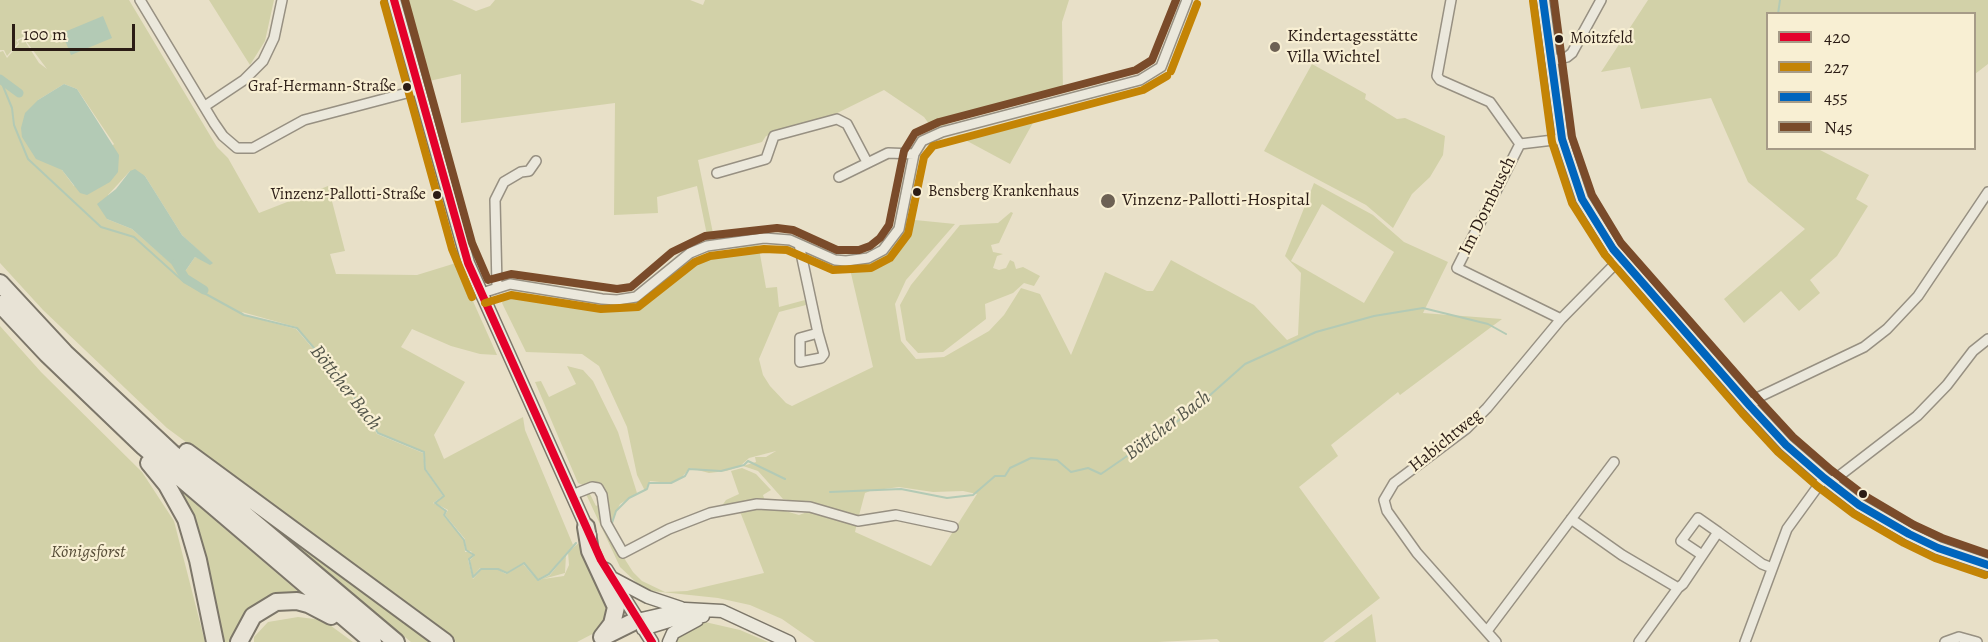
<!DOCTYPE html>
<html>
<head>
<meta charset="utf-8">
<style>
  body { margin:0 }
  #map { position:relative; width:1988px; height:642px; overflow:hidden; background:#e8e0c8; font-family:Alegreya,serif }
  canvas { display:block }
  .legend { position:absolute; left:1766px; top:12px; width:210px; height:138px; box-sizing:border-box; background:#f8efd3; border:2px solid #a69b87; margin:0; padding:8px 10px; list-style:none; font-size:18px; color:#2b1c15 }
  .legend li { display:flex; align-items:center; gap:12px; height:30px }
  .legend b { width:30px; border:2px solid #a69b87 }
  .scale { position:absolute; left:12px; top:24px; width:123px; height:27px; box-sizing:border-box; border:3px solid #2b1c15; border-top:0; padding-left:8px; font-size:18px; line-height:21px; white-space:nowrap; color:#2b1c15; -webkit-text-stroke:4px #f8efd3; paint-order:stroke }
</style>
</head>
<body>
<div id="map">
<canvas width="1988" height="642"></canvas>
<ul class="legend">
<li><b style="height:8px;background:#e4002b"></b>420</li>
<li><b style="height:8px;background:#c48405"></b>227</li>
<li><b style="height:8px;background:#0065bd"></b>455</li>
<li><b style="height:8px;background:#7a4b2a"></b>N45</li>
</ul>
<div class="scale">100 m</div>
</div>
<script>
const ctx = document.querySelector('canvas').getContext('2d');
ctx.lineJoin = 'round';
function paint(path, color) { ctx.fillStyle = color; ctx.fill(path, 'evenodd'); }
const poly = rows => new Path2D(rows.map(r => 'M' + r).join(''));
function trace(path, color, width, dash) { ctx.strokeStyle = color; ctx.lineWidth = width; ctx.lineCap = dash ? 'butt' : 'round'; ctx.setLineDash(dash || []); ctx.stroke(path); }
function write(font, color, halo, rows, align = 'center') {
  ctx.font = font + ' Alegreya,serif'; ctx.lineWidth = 4.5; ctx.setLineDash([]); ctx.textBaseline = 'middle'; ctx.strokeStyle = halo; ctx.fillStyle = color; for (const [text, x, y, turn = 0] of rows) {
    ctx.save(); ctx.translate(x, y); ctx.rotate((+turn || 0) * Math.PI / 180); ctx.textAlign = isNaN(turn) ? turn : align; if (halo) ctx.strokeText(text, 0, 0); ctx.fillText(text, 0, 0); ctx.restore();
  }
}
paint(poly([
  [0,0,129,0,217,147,228,158,259,213,328,186,345,251,330,254,336,274,417,275,456,263,497,355,480,354,451,346,412,329,401,347,465,382,434,435,444,459,523,417,525,430,573,545,549,573,538,579,523,563,506,573,499,569,480,568,473,576,470,560,474,556,471,551,466,551,465,539,445,515,448,510,435,503,444,496,426,469,424,452,377,432,347,386,296,327,242,312,244,315,296,329,345,386,377,434,423,453,425,470,443,496,433,503,446,510,443,515,464,540,465,552,470,552,473,556,468,560,473,579,481,570,499,570,506,574,523,564,538,581,550,575,566,555,565,573,543,579,564,576,569,565,568,552,579,543,611,609,600,630,577,642,456,642,167,428,43,310,0,263,0,52,3,51,7,58,19,44,18,41,23,38,39,63,47,69,23,37,16,40,18,43,7,56,4,50,0,50],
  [64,84,77,89,114,144,74,186,62,170,38,100],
  [130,171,145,176,182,235,212,263,195,257,186,270,180,271,132,229,107,219,108,195],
  [209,0,274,0,265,41,250,65],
  [407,0,452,0,476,11,490,6,495,0,690,0,703,5,705,0,1069,0,1062,22,1063,93,1059,90,946,119,947,125,932,128,924,117,884,90,823,120,766,136,762,142,698,160,714,238,708,240,697,186,657,197,658,213,614,215,615,103,461,123,461,74,429,81],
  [1648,0,1988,0,1988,64,1975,74,1974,14,1768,14,1768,148,1818,149,1869,175,1856,199,1868,206,1837,256,1810,280,1820,293,1799,311,1781,291,1744,323,1724,299,1805,229,1748,182,1711,98,1641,109,1630,67,1601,72],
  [1312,64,1366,94,1365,99,1397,119,1405,118,1445,136,1443,155,1430,177,1412,194,1393,228,1366,205,1264,151],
  [1034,115,1034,121,1010,164,956,135,991,131,991,128],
  [1314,183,1373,215,1404,242,1448,262,1423,313,1502,319,1400,395,1398,392,1331,445,1338,456,1299,487,1380,598,1323,642,1220,642,1217,639,1158,642,815,642,782,619,750,605,718,598,652,591,639,585,620,567,586,494,589,492,596,506,600,504,610,536,633,572,642,581,665,592,687,591,764,573,739,509,772,507,799,515,810,511,857,523,855,532,931,566,977,494,963,491,933,492,899,487,870,491,865,493,858,519,829,508,783,499,758,471,743,466,756,462,755,457,766,457,776,451,749,458,739,467,726,471,709,473,690,468,682,477,670,483,650,481,645,491,637,475,627,427,599,366,582,354,526,352,502,303,506,294,512,291,602,306,630,305,655,292,673,271,695,258,758,243,766,288,777,287,779,307,805,300,806,305,779,312,759,359,763,375,770,386,786,403,792,406,873,367,849,265,873,260,890,251,899,239,905,219,955,224,906,280,895,304,901,341,916,359,944,357,989,331,1004,315,1021,288,1040,294,1071,355,1105,272,1147,291,1153,291,1171,260,1254,305,1287,340,1298,335,1301,273,1285,256],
  [1322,204,1394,252,1364,303,1291,261],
  [1011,212,1013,213,999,243,991,245,993,252,1003,254,997,256,993,268,999,270,1006,268,1010,260,1014,262,1016,269,1023,267,1040,276,1034,286,1024,283,1013,293,985,304,986,319,943,352,918,353,906,340,900,305,911,285,960,225,998,223],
  [0,326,41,372,142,472,174,521,205,642,0,642],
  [567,366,583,370,593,381,618,432,637,493,620,504,610,525,605,494,578,483,535,382,541,381,549,397,576,384],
  [742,468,756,474,771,490,763,495,765,501,719,510,726,500,739,494,731,471],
  [213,478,442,642,411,642],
  [169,481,308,600,284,597,236,642,219,642],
  [1372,614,1376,642,1334,642],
  [298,617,323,620,353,642,254,642,254,637,268,622],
  [705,622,740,630,768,642,672,642,676,634,694,624]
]), '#d2d1a8');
paint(poly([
  [103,16,112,38,71,55,62,33],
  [64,84,77,89,119,155,118,172,110,182,87,195,80,193,62,170,36,159,22,137,21,128,25,113,38,100],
  [135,169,145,176,182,235,213,263,210,265,195,257,186,270,179,271,132,229,107,219,97,204,116,189,130,171]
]), '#b3cab5');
trace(poly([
  [1778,14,1780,0],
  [0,79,12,108,14,125,28,159,101,227,134,237,184,282,244,315,297,328,348,388,378,433,424,452,425,469,444,496,435,503,446,511,444,515,464,540,466,550,474,555,469,559,473,577,481,569,498,569,507,573,524,563,538,580,549,574,576,543],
  [830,492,901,489,947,498,973,495,995,476,1005,476,1010,468,1031,458,1057,460,1071,472,1088,468,1101,474,1191,412,1245,364,1316,332,1374,316,1423,308,1488,324,1506,334],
  [611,526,616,511,629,498,647,489,649,483,671,483,685,476,689,469,721,471,744,465,748,461,785,479]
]), '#b3cab5', 2);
trace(poly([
  [0,79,19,93],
  [176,263,185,278,204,290]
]), '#b3cab5', 9);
const street = poly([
  [140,0,214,123,223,136,237,148,253,148,304,120,418,90],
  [1451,0,1437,76,1440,80,1490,102,1520,144],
  [1550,61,1567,57,1572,53,1601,0],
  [205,106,244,80,263,61,274,38,282,0],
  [1520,144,1457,268,1561,319],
  [1520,144,1562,139],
  [717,173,766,159,774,136,837,119,847,124,867,162],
  [839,177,888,153,914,154],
  [799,244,818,333,800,338,800,362,821,358,824,354,818,333],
  [497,286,495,200,504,182,521,172,529,171,536,161],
  [482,293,510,284,602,299,617,300,636,297,690,253,707,246,764,238,790,240,835,260,846,261,868,258,883,250,899,229,914,154,922,141,942,132,1140,80,1161,67,1187,0],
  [1750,406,1759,397,1864,347,1887,329,1918,296,1988,192],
  [1830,483,1917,416,1947,385,1973,351,1988,339],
  [572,495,592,487,598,488,602,495,606,523,623,553,669,529,710,513,757,504,810,507,858,521,896,515,953,527],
  [1571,519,1622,555,1678,588,1683,584,1718,532,1762,564,1772,568],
  [1702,555,1681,541,1698,518,1718,532],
  [1487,631,1614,462],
  [1496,642,1417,553,1387,511,1384,500,1394,483,1466,429,1487,408,1561,319,1621,258],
  [1639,642,1678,588],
  [1745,642,1787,529,1824,478],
  [1945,642,1959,637,1977,642]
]);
const secondary = poly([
  [394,0,468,263,590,535],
  [1543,0,1562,139,1582,199,1613,249,1750,406,1786,445,1824,478,1859,505,1909,534,1938,548,1988,565],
  [606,569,652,642],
  [612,578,648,597,681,608],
  [637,620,685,609,722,611,789,642],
  [643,629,679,618,703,616],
  [669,642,673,633,697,620]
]);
const highway = poly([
  [0,283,65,353,172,453,396,642],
  [0,304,47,354,144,447,373,642],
  [187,452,445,642],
  [149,463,167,485,186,519,198,560,215,642],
  [586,527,590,551,616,607,612,624,602,637],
  [603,637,637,620],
  [239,642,253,616,276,602,297,601,308,604,331,616]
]);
trace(street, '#979082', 12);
trace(secondary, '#7c7669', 15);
trace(highway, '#7c7669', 20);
trace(street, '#ebe8dc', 9);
trace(secondary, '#ebe8dc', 12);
trace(highway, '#e8e3d6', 16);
trace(poly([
  [394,0,468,263,601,560,652,642]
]), '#e4002b', 8);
trace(poly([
  [1533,1,1552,142,1572,203,1605,255,1742,413,1778,452,1817,486,1854,514,1904,543,1935,558,1985,575],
  [384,3,452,249,472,297],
  [1171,71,1197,4],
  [485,303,511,295,601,309,638,307,695,262,710,256,764,249,787,250,833,270,871,268,890,258,908,234,924,157,933,146,1143,90,1167,76]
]), '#c48405', 8);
trace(poly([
  [1543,0,1562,139,1582,199,1613,249,1750,406,1786,445,1824,478,1859,505,1909,534,1938,548,1988,565]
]), '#0065bd', 8);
trace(poly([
  [405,0,472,243,488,280,511,274,617,289,631,287,672,252,705,236,777,228,793,230,837,250,859,250,870,246,880,238,889,225,904,151,915,133,939,122,1136,70,1152,60,1176,0],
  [1554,0,1572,137,1592,195,1621,243,1758,399,1793,437,1831,470,1865,496,1914,525,1942,538,1988,554]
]), '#7a4b2a', 8);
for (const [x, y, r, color] of [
  [1559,39,5,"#2b1c15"],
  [1275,47,6,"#6d6154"],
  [407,87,5,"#2b1c15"],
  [917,192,5,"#2b1c15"],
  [437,195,5,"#2b1c15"],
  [1108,201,8,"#6d6154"],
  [1863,494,5,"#2b1c15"]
]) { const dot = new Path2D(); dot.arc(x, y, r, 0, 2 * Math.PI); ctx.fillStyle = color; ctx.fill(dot); trace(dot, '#f8efd3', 2); }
write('16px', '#2b1c15', '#f8efd3', [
  ["Moitzfeld",1570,39],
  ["Graf-Hermann-Straße",396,87,"right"],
  ["Bensberg Krankenhaus",928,192],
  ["Vinzenz-Pallotti-Straße",426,195,"right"]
], 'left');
write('18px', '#2b1c15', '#f8efd3', [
  ["Kindertagesstätte",1287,37],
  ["Villa Wichtel",1287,58],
  ["Vinzenz-Pallotti-Hospital",1122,201]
], 'left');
write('18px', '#2b1c15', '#f8efd3', [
  ["Im Dornbusch",1488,206,-64],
  ["Habichtweg",1446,441,-39]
]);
write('italic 18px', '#584e39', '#f8efd3', [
  ["Königsforst",88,553]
]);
write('italic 20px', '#53554a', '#f8efd3', [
  ["Böttcher Bach",345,388,52],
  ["Böttcher Bach",1168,426,-37]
]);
</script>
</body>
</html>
